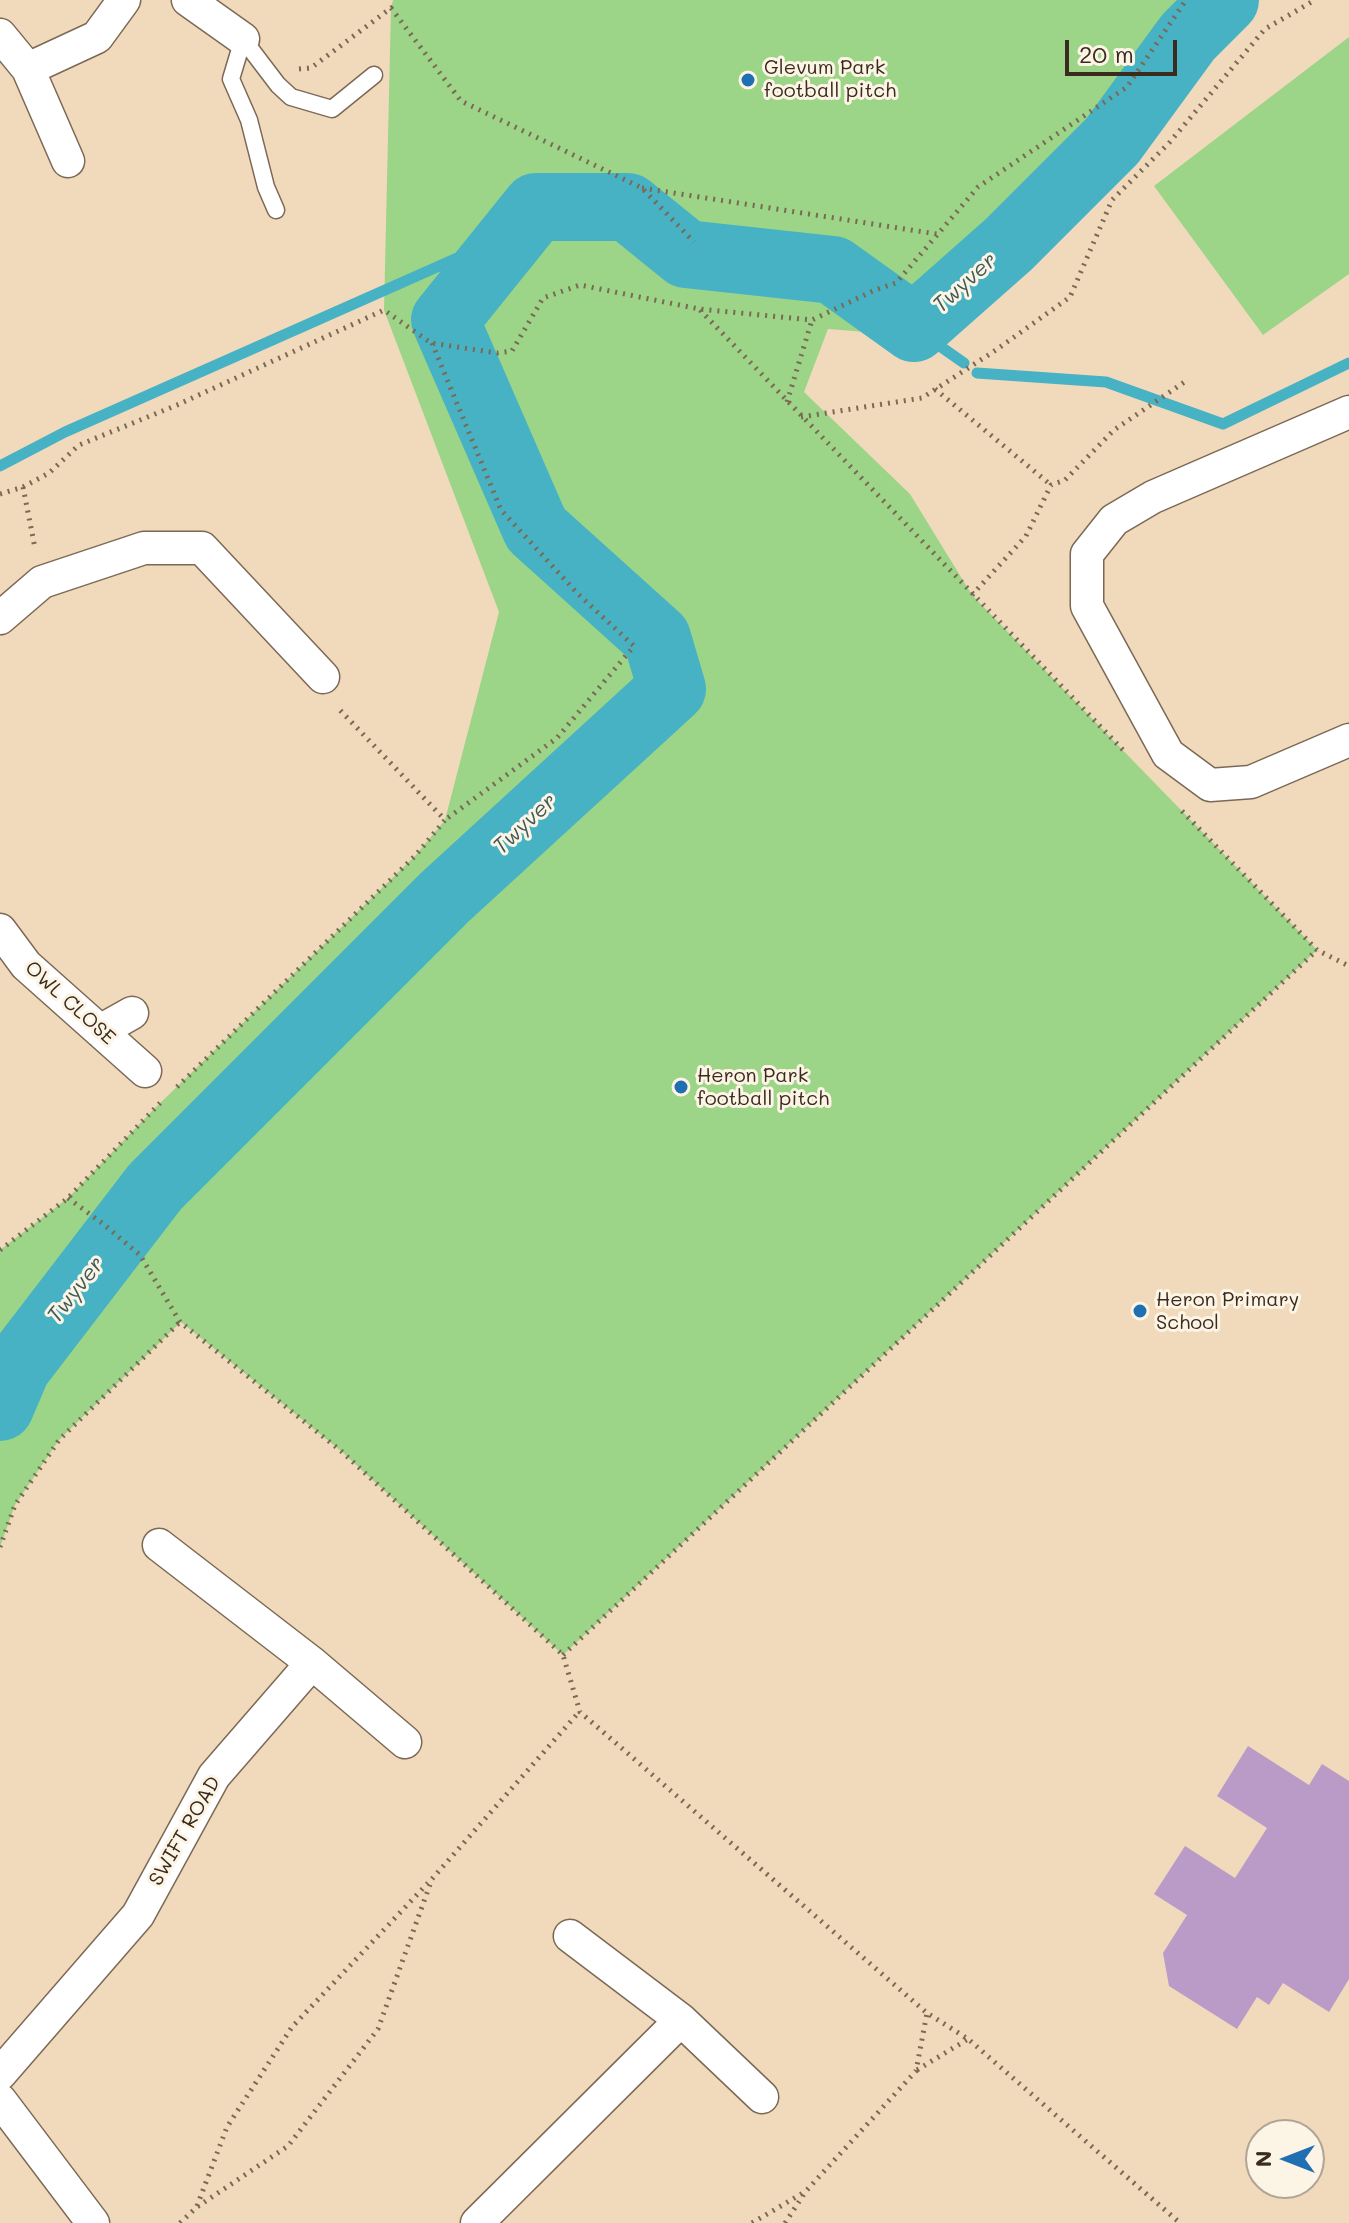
<!DOCTYPE html>
<html>
<head>
<meta charset="utf-8">
<style>
  body { margin:0 }
  #map { position:relative; width:1349px; height:2223px; overflow:hidden; background:#f1dabb; font-family:Mali,sans-serif }
  canvas { display:block }
  .north { position:absolute; left:1245px; top:2119px; width:80px; height:80px; box-sizing:border-box; background:#fcf5e5; border:2px solid #afa495; border-radius:50%; rotate:270deg; font-size:22px; font-weight:700; line-height:32px; text-align:center; color:#3b2a1e }
  .north::after { content:''; display:block; margin:auto; width:28px; height:36px; background:#1f6fb2; clip-path:polygon(50% 0,100% 100%,50% 72%,0 100%) }
  .scale { position:absolute; left:1065px; top:40px; width:112px; height:36px; box-sizing:border-box; border:4px solid #3b2a1e; border-top:0; padding-left:10px; font-size:24px; line-height:28px; white-space:nowrap; color:#3b2a1e; -webkit-text-stroke:6px #fcf5e5; paint-order:stroke }
</style>
</head>
<body>
<div id="map">
<canvas width="1349" height="2223"></canvas>
<div class="north">N</div>
<div class="scale">20 m</div>
</div>
<script>
const ctx = document.querySelector('canvas').getContext('2d');
ctx.lineJoin = 'round';
function paint(path, color) { ctx.fillStyle = color; ctx.fill(path, 'evenodd'); }
const poly = rows => new Path2D(rows.map(r => 'M' + r).join(''));
function trace(path, color, width, dash) { ctx.strokeStyle = color; ctx.lineWidth = width; ctx.lineCap = dash ? 'butt' : 'round'; ctx.setLineDash(dash || []); ctx.stroke(path); }
function write(font, color, halo, rows, align = 'center') {
  ctx.font = font + ' Mali,sans-serif'; ctx.lineWidth = 6; ctx.setLineDash([]); ctx.textBaseline = 'middle'; ctx.strokeStyle = halo; ctx.fillStyle = color; for (const [text, x, y, turn = 0] of rows) {
    ctx.save(); ctx.translate(x, y); ctx.rotate((+turn || 0) * Math.PI / 180); ctx.textAlign = isNaN(turn) ? turn : align; if (halo) ctx.strokeText(text, 0, 0); ctx.fillText(text, 0, 0); ctx.restore();
  }
}
paint(poly([
  [393,0,1225,0,1188,37,1112,141,1009,244,929,337,828,329,804,392,910,494,972,595,1317,950,563,1655,341,1451,181,1322,59,1440,15,1505,0,1547,0,1250,68,1198,154,1109,415,856,445,820,499,612,384,310,391,8],
  [1349,37,1349,274,1263,335,1154,186]
]), '#9cd588');
trace(poly([
  [914,328,964,363],
  [977,373,1106,382,1223,424,1349,363],
  [0,466,65,432,464,255,536,207]
]), '#47b2c4', 11);
trace(poly([
  [0,1407,17,1367,155,1187,445,897,672,689,657,638,536,529,445,320,536,207,628,207,686,254,833,270,914,328,1009,244,1112,141,1188,37,1225,0]
]), '#47b2c4', 68);
paint(poly([
  [1248,1746,1309,1785,1322,1764,1349,1781,1349,1979,1329,2012,1283,1983,1269,2005,1257,1997,1237,2029,1169,1986,1163,1953,1187,1915,1154,1894,1185,1846,1235,1878,1267,1828,1217,1796]
]), '#ba9bc7');
const lane = poly([
  [243,39,231,79,249,120,266,187,276,210],
  [243,39,278,85,291,97,332,109,374,75]
]);
const street = poly([
  [188,0,243,39],
  [0,35,28,69,68,161],
  [28,69,97,37,124,0],
  [1349,412,1153,497,1114,520,1087,554,1087,606,1168,754,1210,785,1251,782,1349,740],
  [0,618,42,582,144,548,202,548,323,677],
  [0,930,26,965,145,1071],
  [100,1031,132,1013],
  [312,1663,405,1742],
  [681,2020,762,2097],
  [0,2074,138,1915,214,1776,312,1663,159,1545],
  [0,2100,93,2223],
  [477,2223,681,2020,570,1936]
]);
trace(lane, '#7b6855', 19);
trace(street, '#7b6855', 35);
trace(poly([
  [299,69,311,68,391,8,461,101,642,188,694,242],
  [642,188,937,234],
  [700,310,1123,750],
  [432,343,501,510,578,594,634,646,557,738,445,820],
  [935,389,1051,485],
  [787,402,812,320],
  [801,417,922,398,996,350,1070,297,1112,200,1169,143,1265,29,1315,0],
  [23,487,35,548],
  [0,494,23,487,49,473,79,445,177,405,384,310,431,343,497,353,512,351,543,298,580,285,699,309,812,320,875,290,896,283,978,187,1127,87,1186,0],
  [972,595,1026,536,1051,485,1065,480,1114,430,1186,381],
  [1182,811,1317,950,1349,966],
  [177,1087,415,856,445,820,338,708],
  [68,1198,102,1223,140,1255,180,1322,341,1451,563,1655,580,1712,927,2013,968,2039,1180,2223],
  [0,1250,68,1198,161,1102],
  [0,1547,15,1505,59,1440,180,1322],
  [563,1655,1317,950],
  [917,2070,968,2039],
  [197,2206,227,2127,292,2027,428,1883],
  [180,2223,197,2207,288,2146,378,2029,432,1879,579,1712],
  [752,2223,803,2193],
  [785,2223,806,2191,916,2071,927,2013]
]), '#7b6855', 5, [2, 6]);
trace(lane, '#fff', 16);
trace(street, '#fff', 32);
for (const [x, y, r, color] of [
  [748,80,8,"#1f6fb2"],
  [681,1087,8,"#1f6fb2"],
  [1140,1311,8,"#1f6fb2"]
]) { const dot = new Path2D(); dot.arc(x, y, r, 0, 2 * Math.PI); ctx.fillStyle = color; ctx.fill(dot); trace(dot, '#fcf5e5', 3); }
write('20px', '#3b2a1e', '#fcf5e5', [
  ["Glevum Park",764,68],
  ["football pitch",764,91],
  ["Heron Park",697,1076],
  ["football pitch",697,1099],
  ["Heron Primary",1156,1300],
  ["School",1156,1323]
], 'left');
write('20px', '#3b2a1e', '#fcf5e5', [
  ["OWL CLOSE",70,1003,42],
  ["SWIFT ROAD",185,1831,-60]
]);
write('italic 22px', '#3f5a58', '#fcf5e5', [
  ["Twyver",965,283,-42],
  ["Twyver",525,824,-43],
  ["Twyver",76,1290,-52]
]);
</script>
</body>
</html>
